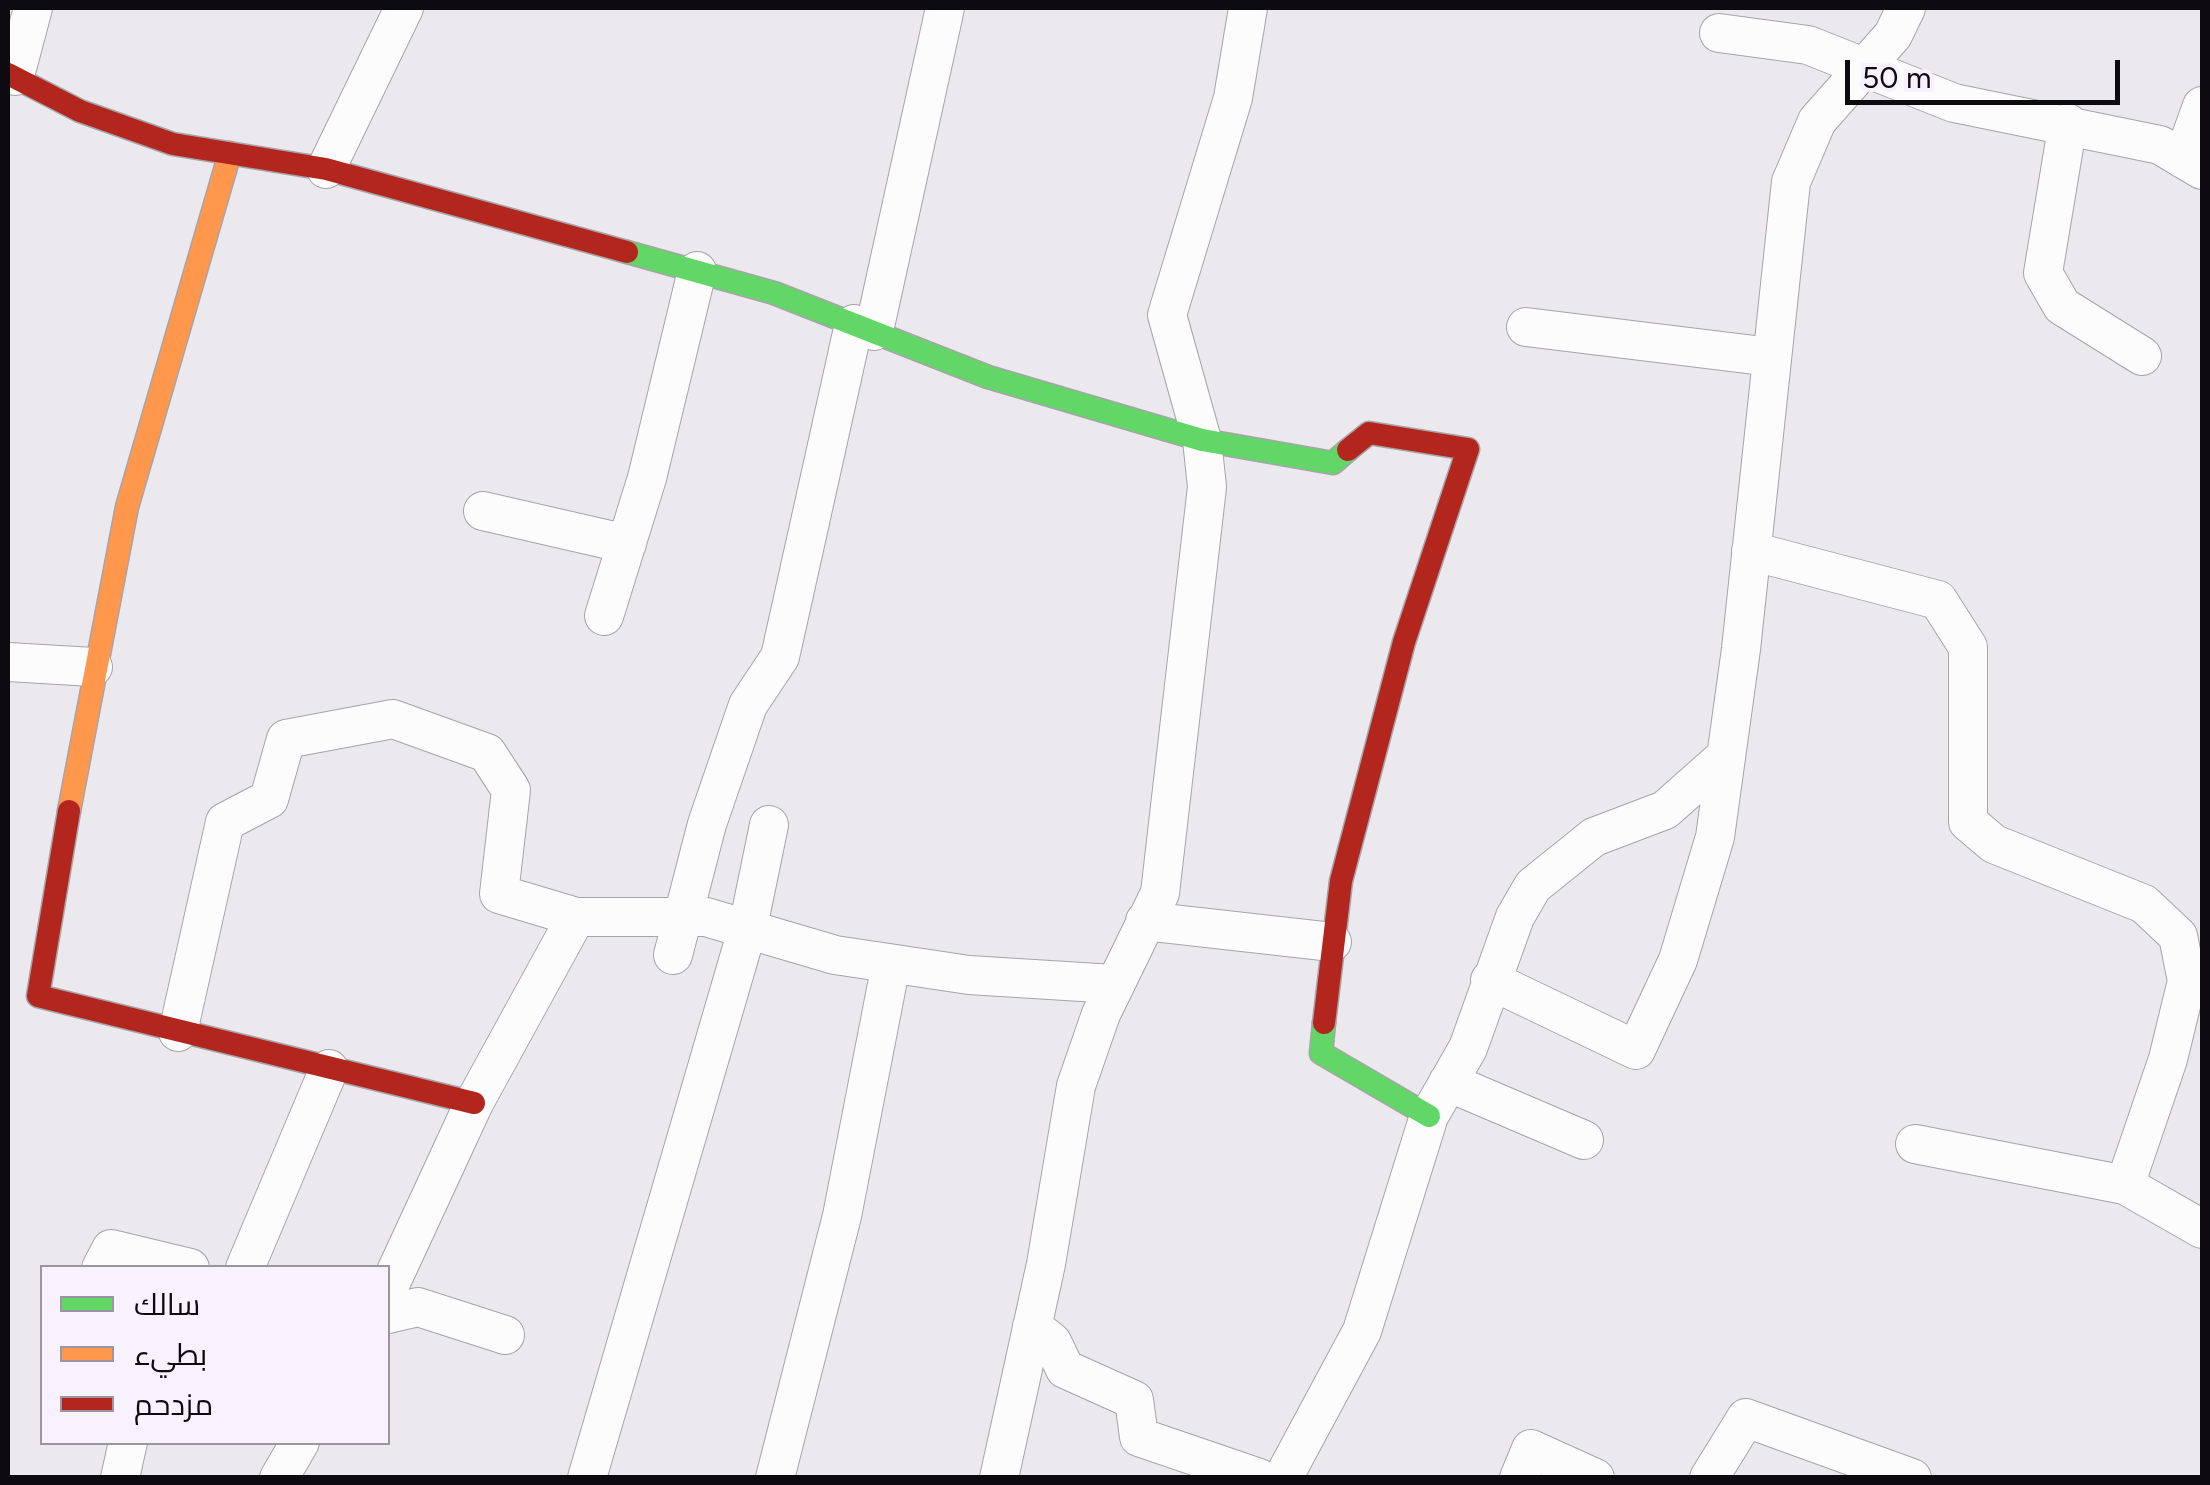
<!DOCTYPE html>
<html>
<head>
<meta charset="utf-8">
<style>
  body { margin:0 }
  #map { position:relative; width:2210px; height:1485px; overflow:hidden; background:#ebe8ee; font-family:Figtree,Cairo,sans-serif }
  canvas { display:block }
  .frame { position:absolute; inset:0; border:10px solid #0d0b0f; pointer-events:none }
  .legend { position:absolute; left:40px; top:1265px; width:350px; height:180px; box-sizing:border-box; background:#f8f2ff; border:2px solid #9a969f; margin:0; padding:12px 18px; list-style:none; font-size:30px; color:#0d0b0f }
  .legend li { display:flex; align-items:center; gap:20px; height:50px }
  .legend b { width:50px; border:2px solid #9a969f }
  .scale { position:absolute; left:1845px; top:60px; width:275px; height:45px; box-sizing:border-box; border:5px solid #0d0b0f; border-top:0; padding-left:12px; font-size:30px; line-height:35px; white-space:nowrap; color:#0d0b0f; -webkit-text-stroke:8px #f8f2ff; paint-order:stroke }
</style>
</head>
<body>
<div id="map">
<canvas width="2210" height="1485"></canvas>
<div class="frame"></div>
<ul class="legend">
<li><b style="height:12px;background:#63d668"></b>سالك</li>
<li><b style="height:12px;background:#ff974d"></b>بطيء</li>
<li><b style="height:12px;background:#b3261e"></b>مزدحم</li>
</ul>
<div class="scale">50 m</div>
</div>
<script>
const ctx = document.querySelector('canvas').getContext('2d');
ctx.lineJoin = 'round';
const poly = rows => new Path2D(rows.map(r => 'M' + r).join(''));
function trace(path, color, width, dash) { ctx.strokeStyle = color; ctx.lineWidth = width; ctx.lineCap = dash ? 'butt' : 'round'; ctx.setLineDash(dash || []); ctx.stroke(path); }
const street = poly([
  [1719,33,1808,45,1954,103,2160,145,2202,170],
  [15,76,33,8],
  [2068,123,2043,273,2062,306,2142,356],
  [2183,159,2202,106],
  [326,169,404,8],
  [1526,327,1771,357],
  [874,331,945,8],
  [483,511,627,544],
  [1751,551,1938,600,1968,647,1968,822,1994,844,2144,904,2178,936,2187,981,2168,1059,2125,1185,2202,1229],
  [604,616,647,478,697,271],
  [8,662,93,667],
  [1145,921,1332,942],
  [673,955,707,824,748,705,780,657,854,324],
  [1490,980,1636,1050,1678,960,1715,837,1741,649,1791,182,1817,121,1893,35,1906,8],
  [178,1032,225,822,269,799,286,739,393,719,487,753,511,790,499,894,576,917,706,917,835,955,969,975,1114,984],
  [1448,1082,1584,1140],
  [1915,1144,2125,1185],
  [101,1268,111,1249,190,1268],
  [245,1268,329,1069],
  [388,1289,474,1103,576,917],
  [388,1314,418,1307,505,1335],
  [1032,1326,1052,1342,1065,1369,1134,1400,1139,1437,1259,1478],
  [120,1478,128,1442],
  [279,1478,300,1442],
  [587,1478,748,927,769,825],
  [775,1478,842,1216,891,964],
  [999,1478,1046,1264,1076,1086,1101,1014,1160,893,1207,487,1202,440,1167,315,1233,98,1248,8],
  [1283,1478,1362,1331,1429,1116,1468,1048,1515,917,1533,886,1594,837,1665,810,1726,756],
  [1519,1478,1531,1449,1595,1478],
  [1709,1478,1746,1418,1912,1478]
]);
const fast = poly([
  [627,252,774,293,988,377,1202,440,1333,463,1348,450],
  [1324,1023,1321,1053,1429,1116]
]);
const slow = poly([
  [69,811,127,507,230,153]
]);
const jam = poly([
  [8,74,80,111,173,144,326,169,627,252],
  [69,811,38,996,474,1103],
  [1324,1023,1341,881,1404,642,1468,449,1369,433,1348,450]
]);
trace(street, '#a6a4a9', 40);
trace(fast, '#a6a4a9', 25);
trace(slow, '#a6a4a9', 25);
trace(jam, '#a6a4a9', 25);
trace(street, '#fcfcfc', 38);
trace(fast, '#63d668', 22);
trace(slow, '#ff974d', 22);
trace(jam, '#b3261e', 22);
</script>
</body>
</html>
